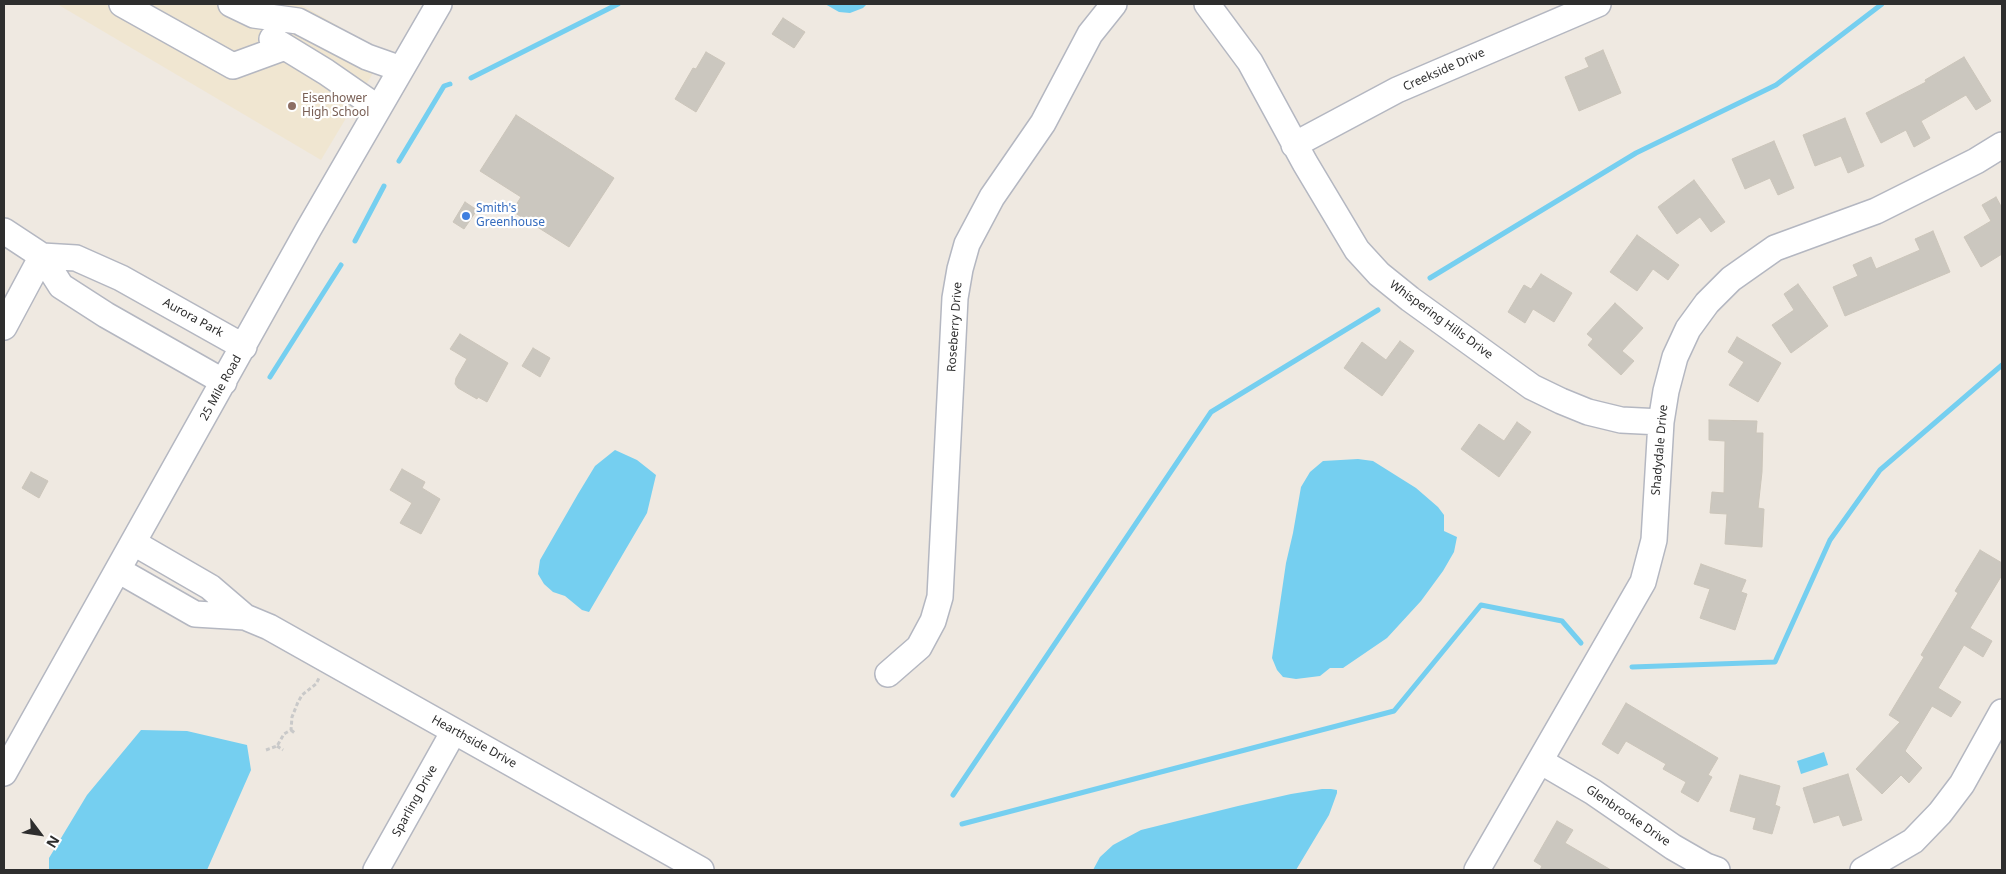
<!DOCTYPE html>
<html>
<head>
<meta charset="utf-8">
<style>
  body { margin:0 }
  #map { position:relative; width:2006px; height:874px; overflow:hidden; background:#efe9e1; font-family:"Noto Sans",sans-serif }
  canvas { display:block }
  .frame { position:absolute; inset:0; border:5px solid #2e2e2e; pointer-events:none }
  .north { position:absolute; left:15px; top:809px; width:50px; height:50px; -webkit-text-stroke:4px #fff; paint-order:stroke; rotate:121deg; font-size:14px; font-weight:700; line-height:20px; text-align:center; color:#2e2e2e }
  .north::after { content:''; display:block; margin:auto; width:18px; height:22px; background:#2e2e2e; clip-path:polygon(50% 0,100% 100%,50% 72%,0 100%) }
</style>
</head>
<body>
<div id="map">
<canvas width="2006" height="874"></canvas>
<div class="frame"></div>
<div class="north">N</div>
</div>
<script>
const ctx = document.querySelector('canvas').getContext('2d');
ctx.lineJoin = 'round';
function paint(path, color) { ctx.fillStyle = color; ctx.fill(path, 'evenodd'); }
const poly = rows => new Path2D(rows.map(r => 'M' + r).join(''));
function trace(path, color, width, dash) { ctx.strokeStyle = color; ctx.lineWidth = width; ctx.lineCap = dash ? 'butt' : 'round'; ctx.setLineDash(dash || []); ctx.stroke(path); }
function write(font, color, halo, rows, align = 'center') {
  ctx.font = font + ' "Noto Sans",sans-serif'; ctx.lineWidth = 4.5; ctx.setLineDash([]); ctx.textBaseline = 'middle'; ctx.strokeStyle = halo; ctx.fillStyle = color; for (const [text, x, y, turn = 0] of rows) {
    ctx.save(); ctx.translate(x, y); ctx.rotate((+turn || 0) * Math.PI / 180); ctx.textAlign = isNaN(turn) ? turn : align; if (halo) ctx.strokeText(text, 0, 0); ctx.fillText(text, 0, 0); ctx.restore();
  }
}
paint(poly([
  [57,4,300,4,385,53,321,160]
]), '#f0e6d1');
paint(poly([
  [825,4,867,4,863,8,850,13,839,12],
  [615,450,637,460,656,475,647,513,589,612,582,610,565,596,553,592,544,584,538,574,540,560,578,494,595,466],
  [1358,459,1373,461,1416,488,1438,507,1444,515,1444,531,1457,537,1454,552,1443,571,1421,601,1387,638,1343,668,1330,668,1320,676,1296,679,1283,677,1277,670,1272,658,1286,563,1293,533,1301,487,1310,472,1323,461],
  [141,730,187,731,247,745,251,770,207,870,49,870,49,858,87,795],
  [1824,752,1828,765,1801,774,1797,761],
  [1322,789,1331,789,1337,790,1337,793,1329,815,1296,870,1093,870,1100,857,1113,845,1141,830,1238,806,1291,794]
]), '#75cff0');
trace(poly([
  [471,78,618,4],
  [399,161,444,86,450,84],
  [355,241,384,186],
  [1430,278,1636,153,1776,85,1882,4],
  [270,377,341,265],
  [1632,667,1775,662,1830,540,1880,470,2002,365],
  [953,795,1211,412,1378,310],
  [962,824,1394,711,1481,605,1562,621,1581,643]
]), '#75cff0', 5);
const building = poly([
  [783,18,805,32,794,48,772,34,783,18],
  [1603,50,1621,93,1579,111,1565,77,1589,67,1585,58,1603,50],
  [706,52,725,63,696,112,675,99,693,68,696,69,706,52],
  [1964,57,1991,101,1976,110,1966,95,1921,121,1930,138,1914,147,1906,130,1881,143,1866,113,1926,82,1925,80,1964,57],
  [516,115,614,178,569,247,512,211,521,197,480,171,516,115],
  [1845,118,1864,166,1848,173,1841,156,1815,166,1803,135,1845,118],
  [1774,141,1794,188,1778,195,1770,178,1745,189,1732,159,1774,141],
  [1694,180,1725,222,1711,232,1700,217,1677,234,1658,207,1694,180],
  [1996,197,2002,208,2002,254,1981,267,1964,237,1991,221,1982,205,1996,197],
  [465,202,477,210,464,229,453,222,465,202],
  [1933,231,1950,272,1845,316,1833,287,1858,276,1853,265,1871,257,1876,269,1920,250,1915,239,1933,231],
  [1637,235,1679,265,1668,280,1653,269,1637,291,1610,272,1637,235],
  [1541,274,1572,293,1554,322,1533,309,1525,323,1508,312,1524,285,1531,289,1541,274],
  [1798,284,1828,326,1791,353,1772,325,1794,310,1784,294,1798,284],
  [1615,303,1643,328,1622,351,1634,361,1621,375,1588,345,1593,339,1587,334,1615,303],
  [460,334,508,363,487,402,478,397,477,399,458,388,455,384,456,378,467,359,450,349,460,334],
  [1737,337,1781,363,1758,402,1729,385,1744,362,1728,352,1737,337],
  [1400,341,1414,351,1382,396,1344,368,1362,342,1386,360,1400,341],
  [533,348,550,358,540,377,522,366,533,348],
  [1709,420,1757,421,1756,433,1763,433,1762,472,1758,508,1764,509,1762,547,1725,544,1727,514,1710,513,1712,492,1724,493,1725,441,1709,440,1709,420],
  [1517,422,1531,432,1499,477,1461,449,1479,424,1504,441,1517,422],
  [402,469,425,482,422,488,440,499,421,534,400,523,412,503,390,490,402,469],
  [31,472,48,481,39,498,22,488,31,472],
  [1980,550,2002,563,2002,575,1970,628,1992,641,1983,657,1964,645,1938,688,1961,702,1951,717,1932,706,1905,751,1922,768,1909,783,1901,775,1882,794,1856,769,1900,722,1889,715,1924,657,1921,655,1958,593,1955,591,1980,550],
  [1701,564,1746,580,1741,592,1747,594,1735,630,1700,618,1710,589,1694,584,1701,564],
  [1626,703,1718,758,1708,775,1712,777,1698,802,1681,792,1686,782,1663,769,1666,764,1626,741,1618,754,1602,744,1626,703],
  [1848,774,1862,820,1843,826,1839,815,1814,823,1803,788,1848,774],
  [1740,775,1780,786,1775,805,1780,807,1772,834,1753,829,1756,818,1730,811,1740,775],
  [1557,821,1573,830,1565,843,1611,870,1540,870,1542,866,1534,861,1557,821]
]);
paint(building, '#cbc7bf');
trace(building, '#cbc5ba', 1);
const minor = poly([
  [122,4,233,66,285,47],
  [231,4,254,15,298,21,367,57,401,69],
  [1207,4,1250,62,1305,163,1357,250,1379,274,1410,299,1532,387,1561,401,1588,412,1621,420,1661,422],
  [272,39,326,72,378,108],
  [1294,145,1397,90,1598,4],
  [4,231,42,256,61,286,106,315,224,382],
  [42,256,76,258,121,278,244,347],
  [4,327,42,256],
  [134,543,210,587,245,617,269,627,701,870],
  [118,570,195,614,245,617],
  [888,674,919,647,933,621,940,597,955,298,960,269,967,244,992,197,1043,123,1090,34,1114,4],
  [1540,761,1593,792,1673,847,1706,866,1717,870],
  [4,773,308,230,439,4],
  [376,870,454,731],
  [1477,870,1643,582,1654,540,1661,422,1666,391,1675,357,1688,329,1707,303,1731,279,1775,248,1876,211,1976,161,2002,145],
  [1863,870,1913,841,1940,813,1962,784,2002,712]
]);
trace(minor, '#b4b7c1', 28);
trace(poly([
  [291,730,296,734],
  [277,746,283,750],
  [266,750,277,746,284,734,291,730,292,717,298,702,302,695,316,684,319,678]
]), '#c9c9c9', 3, [4, 2.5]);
trace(minor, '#fff', 25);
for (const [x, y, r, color] of [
  [292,106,5,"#8d6e63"],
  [466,216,5,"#3f7fe0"]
]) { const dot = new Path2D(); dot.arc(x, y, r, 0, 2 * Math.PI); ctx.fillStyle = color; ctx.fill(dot); trace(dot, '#fff', 2); }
write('12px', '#2e2e2e', '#fff', [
  ["Creekside Drive",1444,70,-24],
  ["Aurora Park",193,318,29],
  ["Whispering Hills Drive",1441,320,36],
  ["Roseberry Drive",955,327,-86],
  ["25 Mile Road",221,388,-61],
  ["Shadydale Drive",1660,450,-85],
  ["Hearthside Drive",474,742,29],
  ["Sparling Drive",415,801,-61],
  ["Glenbrooke Drive",1628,816,34]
]);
write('12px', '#785e54', '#fff', [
  ["Eisenhower",302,99],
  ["High School",302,113]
], 'left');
write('12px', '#366cbe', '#fff', [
  ["Smith's",476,209],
  ["Greenhouse",476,223]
], 'left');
</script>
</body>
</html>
